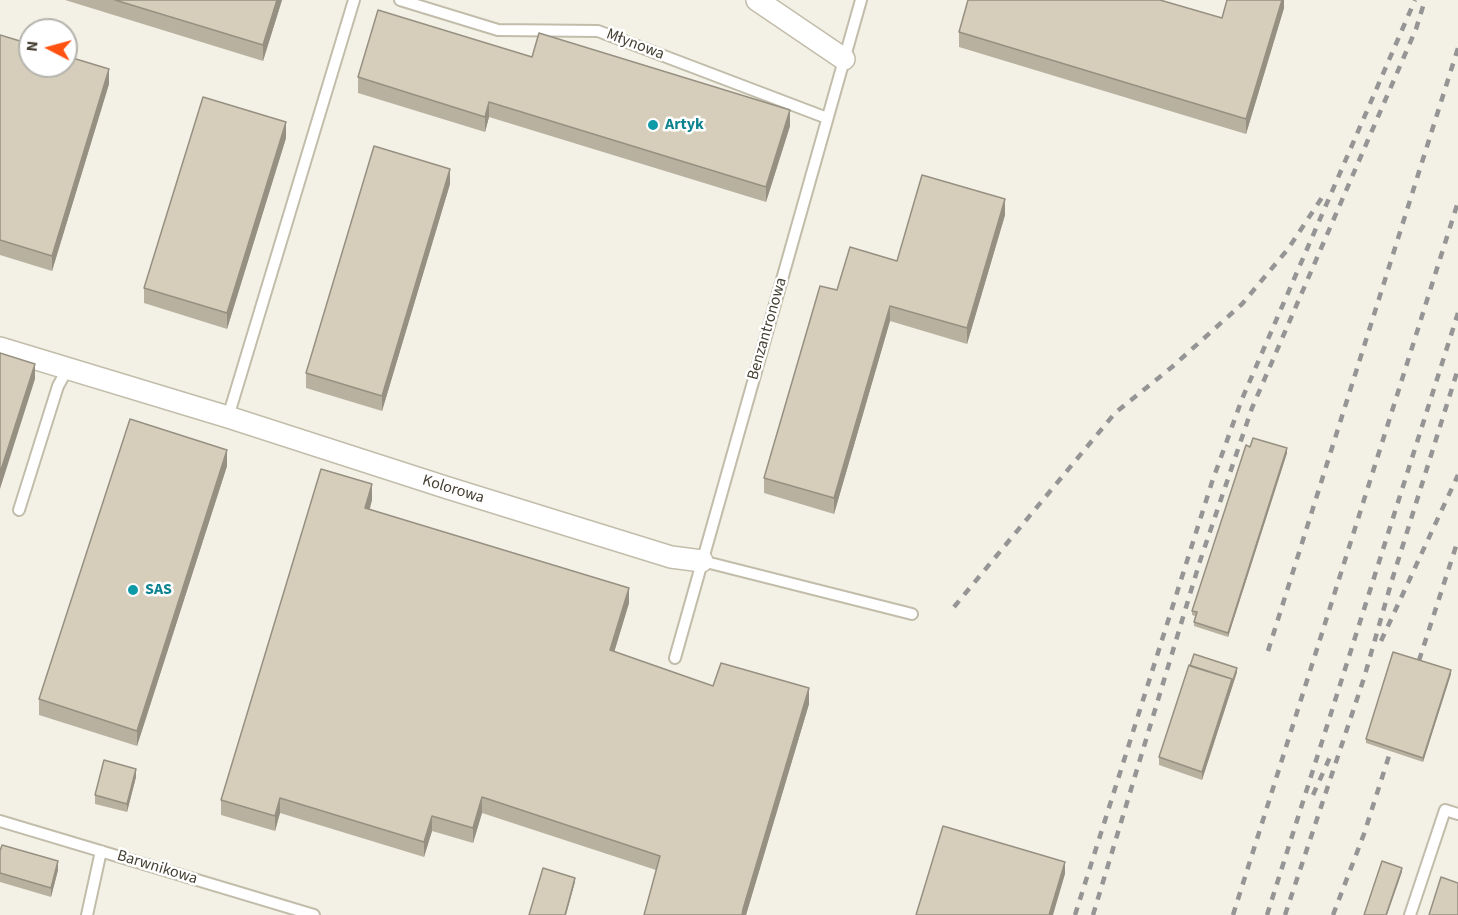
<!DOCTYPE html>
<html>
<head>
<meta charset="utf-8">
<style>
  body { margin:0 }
  #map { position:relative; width:1458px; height:915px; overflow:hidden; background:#f3f1e5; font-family:"Source Sans 3",sans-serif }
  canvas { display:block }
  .north { position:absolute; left:18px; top:18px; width:60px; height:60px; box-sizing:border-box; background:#fff; border:2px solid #b5b3ae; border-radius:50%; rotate:276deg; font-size:16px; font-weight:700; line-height:24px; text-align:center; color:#464134 }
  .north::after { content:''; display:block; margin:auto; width:21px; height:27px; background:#ff5210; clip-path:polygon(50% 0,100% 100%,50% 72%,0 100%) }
</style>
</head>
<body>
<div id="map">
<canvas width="1458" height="915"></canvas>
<div class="north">N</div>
</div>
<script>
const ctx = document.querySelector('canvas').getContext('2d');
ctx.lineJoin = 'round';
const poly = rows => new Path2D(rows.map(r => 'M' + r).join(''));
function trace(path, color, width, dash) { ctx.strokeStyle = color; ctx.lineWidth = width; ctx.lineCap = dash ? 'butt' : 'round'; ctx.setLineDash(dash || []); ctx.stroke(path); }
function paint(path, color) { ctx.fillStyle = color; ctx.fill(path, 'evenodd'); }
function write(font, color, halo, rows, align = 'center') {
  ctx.font = font + ' "Source Sans 3",sans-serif'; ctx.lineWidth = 5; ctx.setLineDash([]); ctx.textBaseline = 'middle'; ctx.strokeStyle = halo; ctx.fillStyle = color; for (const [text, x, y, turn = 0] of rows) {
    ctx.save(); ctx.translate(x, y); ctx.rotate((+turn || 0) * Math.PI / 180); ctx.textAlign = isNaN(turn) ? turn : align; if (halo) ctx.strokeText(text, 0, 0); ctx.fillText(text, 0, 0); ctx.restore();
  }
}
const lane = poly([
  [400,0,498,30,598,31,827,118],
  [228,417,354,0],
  [19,510,58,386,68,368],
  [702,561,912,614],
  [675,658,861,0],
  [0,821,314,915],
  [87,915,101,851],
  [1410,915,1445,810,1458,814]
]);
const street = poly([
  [757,0,844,59],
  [0,348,228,417,448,488,671,557,702,561]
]);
trace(lane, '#c2bdaa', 14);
trace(street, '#c2bdaa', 24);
trace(lane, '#fff', 10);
trace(street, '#fff', 21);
trace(poly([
  [954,607,1115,413,1172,367,1242,304,1288,249,1323,196],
  [1381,641,1458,475],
  [1268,651,1458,48],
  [1414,676,1458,540],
  [1313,795,1330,757],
  [1075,915,1212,482,1242,399,1415,0],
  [1093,915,1200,561,1252,408,1416,29,1425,0],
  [1233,915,1458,202],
  [1267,915,1458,313],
  [1285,915,1364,678,1392,580,1458,369],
  [1333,915,1364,834,1395,737]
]), '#959595', 4.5, [8, 8]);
paint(poly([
  [65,0,282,0,263,61],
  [1284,0,1284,8,1246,134,959,47,959,32,1222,18],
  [0,35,109,84,52,271,0,255],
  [532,57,790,126,766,202,489,117,485,132,358,93,358,77],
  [286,138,227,329,144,303,144,288],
  [450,184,382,411,306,388,306,373],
  [1005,215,967,344,890,321,834,514,764,493,764,478,837,290,897,261],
  [1250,447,1287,453,1228,637,1194,626,1194,622,1195,616,1192,615,1192,611],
  [227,466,137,746,39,715,39,699],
  [372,500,370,509,629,603,614,652,713,686,809,704,746,915,644,915,656,870,482,813,473,843,432,831,424,857,280,813,275,831,221,815,221,800],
  [1237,672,1202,780,1159,765,1159,757],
  [1451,674,1423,762,1366,743,1366,739],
  [136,777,127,812,95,804,95,795],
  [0,851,58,870,51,897,0,882]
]), '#b8b1a0');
paint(poly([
  [277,0,282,0,263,61,263,45],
  [1282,0,1284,0,1284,8,1246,134,1246,119],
  [109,69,109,84,52,271,52,256],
  [489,102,489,117,485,132,485,117],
  [790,110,790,126,766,202,766,187],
  [286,122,286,138,227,329,227,313],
  [450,169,450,184,382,411,382,396],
  [1005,199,1005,215,967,344,967,328],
  [890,306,890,321,834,514,834,498],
  [35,364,35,379,0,489,0,473],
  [1287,448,1287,453,1228,637,1228,633],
  [227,450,227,466,137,746,137,731],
  [372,484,372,500,365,523,365,508],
  [629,588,629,603,610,666,610,650],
  [1237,668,1237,672,1202,780,1202,772,1232,679],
  [1451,670,1451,674,1423,762,1423,758],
  [809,688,809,704,746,915,742,915,743,909],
  [136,769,136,777,127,812,127,804],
  [482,797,482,813,473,843,473,828],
  [280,798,280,813,275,831,275,816],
  [432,816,432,831,424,857,424,842],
  [58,861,58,870,51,897,51,888],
  [1065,862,1065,874,1053,915,1049,915],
  [1402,868,1402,872,1387,915,1386,915],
  [575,878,575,882,566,915,565,915]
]), '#969082');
const building = poly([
  [115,0,277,0,263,45,115,0],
  [968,0,1160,0,1222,18,1227,0,1282,0,1246,119,959,32,968,0],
  [378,10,532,57,539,33,790,110,766,187,489,102,485,117,358,77,378,10],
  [0,35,30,44,30,66,66,66,66,56,109,69,52,256,0,240,0,35],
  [203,97,286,122,227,313,144,288,203,97],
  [374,146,450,169,382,396,306,373,374,146],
  [922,175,1005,199,967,328,890,306,834,498,764,478,820,286,837,290,850,247,897,261,922,175],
  [0,353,35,364,0,473,0,353],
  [130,419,227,450,137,731,39,699,130,419],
  [1253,438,1287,448,1228,633,1194,622,1197,612,1192,611,1246,445,1250,447,1253,438],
  [321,469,372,484,365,508,629,588,610,650,713,686,721,663,809,688,743,909,742,915,644,915,660,856,482,797,473,828,432,816,424,842,280,798,275,816,221,800,321,469],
  [1393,652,1451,670,1423,758,1366,739,1393,652],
  [1194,654,1237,668,1232,683,1232,679,1190,666,1194,654],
  [1189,665,1232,679,1202,772,1159,757,1189,665],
  [104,760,136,769,127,804,95,795,104,760],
  [943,826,1065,862,1049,915,916,915,943,826],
  [2,845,58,861,51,888,0,873,0,851,2,845],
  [1382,861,1402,868,1386,915,1364,915,1382,861],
  [543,868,575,878,565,915,529,915,543,868],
  [1441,877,1458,883,1458,915,1429,915,1441,877]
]);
paint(building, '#d6ceba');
trace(building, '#969082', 1.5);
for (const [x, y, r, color] of [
  [653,125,6,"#0f9aa8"],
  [133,590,6,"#0f9aa8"]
]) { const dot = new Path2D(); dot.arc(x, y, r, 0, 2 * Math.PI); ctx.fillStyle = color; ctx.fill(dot); trace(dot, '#fff', 2); }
write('16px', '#464134', '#fff', [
  ["Młynowa",635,45,21],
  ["Benzantronowa",768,329,-74],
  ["Kolorowa",453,490,17],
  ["Barwnikowa",157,868,17]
]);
write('bold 16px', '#0d838f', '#fff', [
  ["Artyk",665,125],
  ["SAS",145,590]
], 'left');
</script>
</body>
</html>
